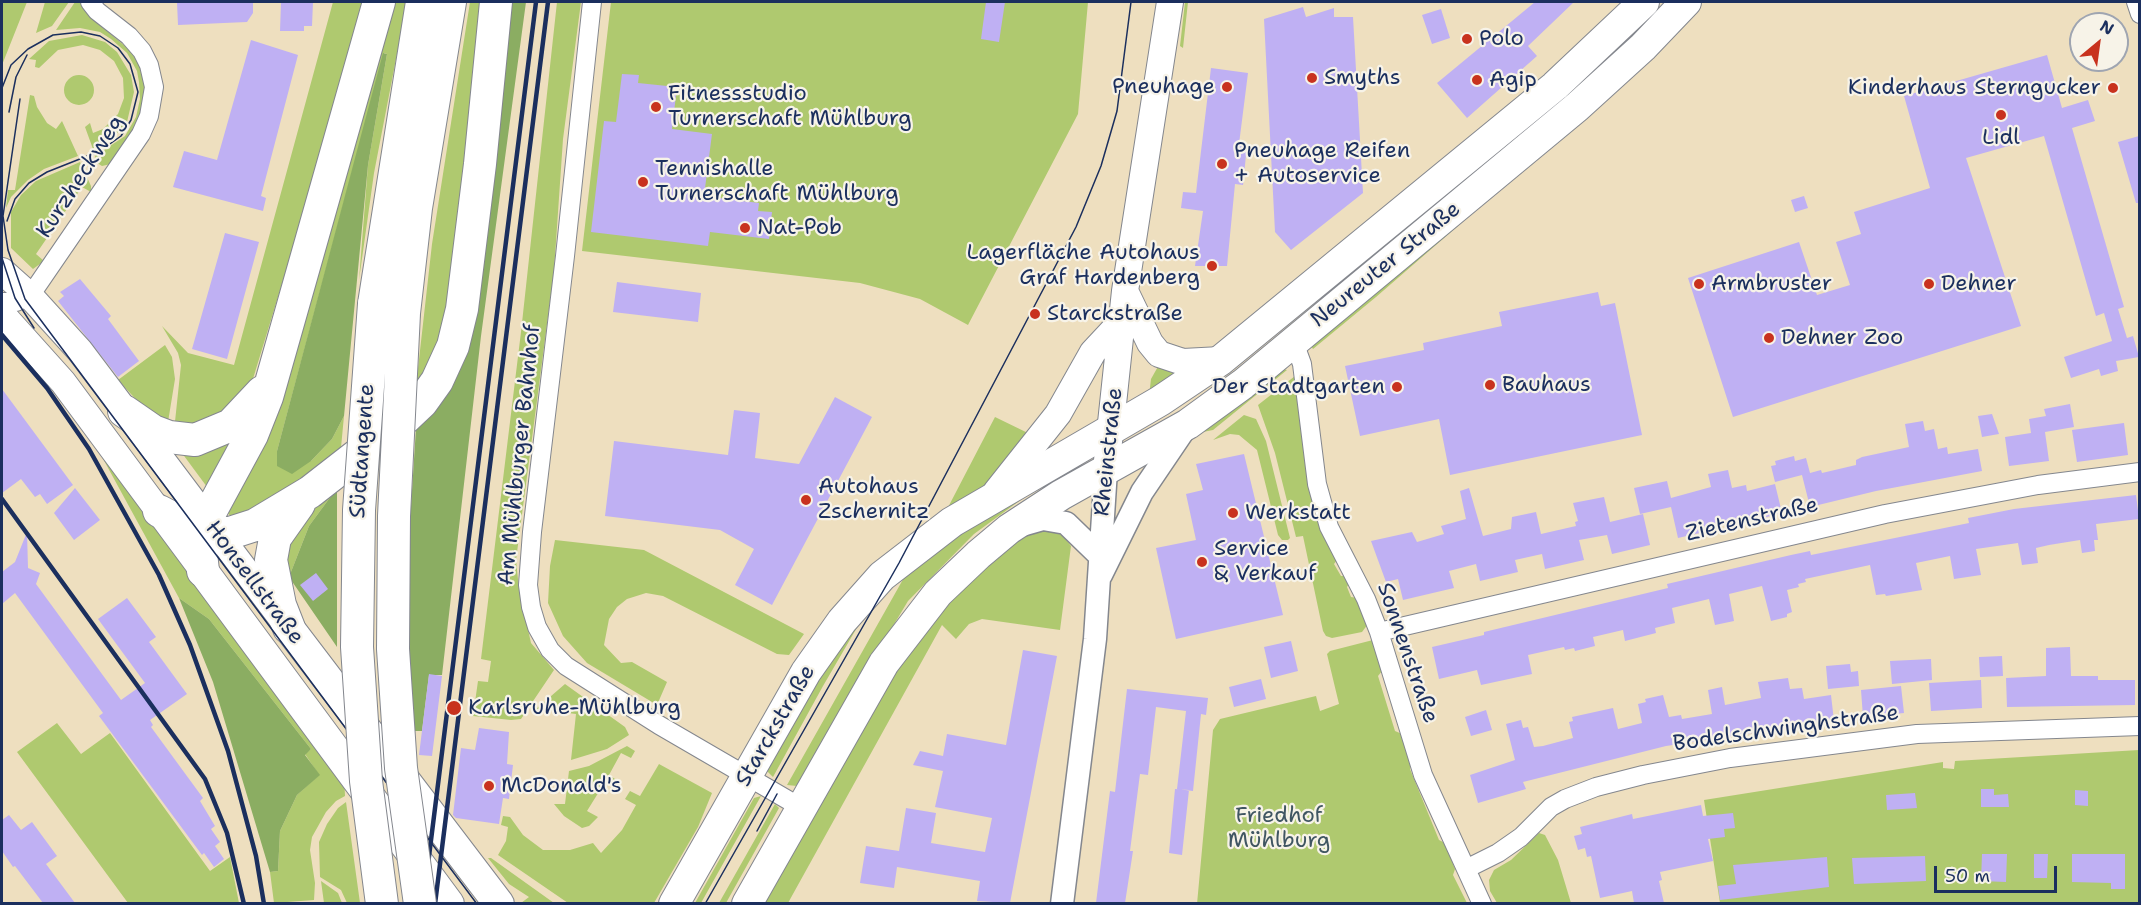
<!DOCTYPE html>
<html>
<head>
<meta charset="utf-8">
<style>
  body { margin:0 }
  #map { position:relative; width:2141px; height:905px; overflow:hidden; background:#eedfbf; font-family:"Shantell Sans",sans-serif }
  canvas { display:block }
  .frame { position:absolute; inset:0; border:3px solid #1b2f5e; pointer-events:none }
  .north { position:absolute; left:2069px; top:12px; width:60px; height:60px; box-sizing:border-box; background:#f7f3e8; border:2px solid #9fa5b1; border-radius:50%; rotate:29deg; font-size:16px; font-weight:700; line-height:24px; text-align:center; color:#1b2f5e }
  .north::after { content:''; display:block; margin:auto; width:21px; height:27px; background:#c8321e; clip-path:polygon(50% 0,100% 100%,50% 72%,0 100%) }
  .scale { position:absolute; left:1934px; top:866px; width:123px; height:27px; box-sizing:border-box; border:3px solid #1b2f5e; border-top:0; padding-left:8px; font-size:18px; line-height:21px; white-space:nowrap; color:#1b2f5e; -webkit-text-stroke:4px #f7f3e8; paint-order:stroke }
</style>
</head>
<body>
<div id="map">
<canvas width="2141" height="905"></canvas>
<div class="frame"></div>
<div class="north">N</div>
<div class="scale">50 m</div>
</div>
<script>
const ctx = document.querySelector('canvas').getContext('2d');
ctx.lineJoin = 'round';
function paint(path, color) { ctx.fillStyle = color; ctx.fill(path, 'evenodd'); }
const poly = rows => new Path2D(rows.map(r => 'M' + r).join(''));
function trace(path, color, width, dash) { ctx.strokeStyle = color; ctx.lineWidth = width; ctx.lineCap = dash ? 'butt' : 'round'; ctx.setLineDash(dash || []); ctx.stroke(path); }
function write(font, color, halo, rows, align = 'center') {
  ctx.font = font + ' "Shantell Sans",sans-serif'; ctx.lineWidth = 4.5; ctx.setLineDash([]); ctx.textBaseline = 'middle'; ctx.strokeStyle = halo; ctx.fillStyle = color; for (const [text, x, y, turn = 0] of rows) {
    ctx.save(); ctx.translate(x, y); ctx.rotate((+turn || 0) * Math.PI / 180); ctx.textAlign = isNaN(turn) ? turn : align; if (halo) ctx.strokeText(text, 0, 0); ctx.fillText(text, 0, 0); ctx.restore();
  }
}
paint(poly([
  [2,2,27,2,2,65],
  [45,2,69,2,52,26,36,33],
  [75,2,81,2,96,22,131,51,141,69,146,89,145,102,134,130,111,164,102,166,97,163,95,156,125,136,136,117,140,99,139,82,137,71,127,53,111,39,100,32,80,28,56,30],
  [333,2,368,2,252,382,235,412,174,431,181,365,178,353,162,326,188,353,234,365],
  [391,2,407,2,374,173,359,280,368,165,387,54,384,53,277,451,311,461,332,439,344,416,340,458,236,525,224,507],
  [470,2,490,2,444,341,416,386,432,244],
  [557,2,581,2,563,139,554,271,516,560,519,589,531,643,554,670,521,719,511,720,473,716,478,681,488,682,491,661,481,659,521,332],
  [611,2,1088,2,1078,114,968,325,920,299,860,283,582,251],
  [1185,2,1188,2,1183,48,1180,46],
  [82,35,105,42,117,52,131,75,134,92,127,122,110,141,93,149,85,127,90,123,93,133,103,129,118,114,124,98,123,78,114,61,100,50,83,45,58,50,39,68,35,67,36,60,29,59,49,41],
  '64 90a15 15 0 1 1 30 0a15 15 0 1 1-30 0Z',
  [30,95,34,96,37,107,47,123,56,129,62,121,78,156,44,169,28,180,11,197,6,208,8,190,15,190],
  [80,162,91,186,91,192,82,187,36,254,44,261,33,269,11,248,11,212,21,195,36,181],
  [1459,225,1376,297,1313,349,1311,346,1449,227],
  [165,345,172,357,175,379,168,422,143,407,118,380],
  [1160,363,1187,367,1149,396,1151,379],
  [1279,368,1287,370,1213,430,1203,432],
  [46,375,344,774,345,796,336,801,326,812,312,837,310,850,315,883,314,900,274,903,270,872,278,871,280,831,297,795,319,775,305,754,311,749,209,619,179,598,101,455],
  [1295,376,1337,560,1334,564,1341,576,1346,576,1350,582,1347,587,1351,597,1358,598,1368,624,1362,632,1332,638,1326,636,1323,631,1303,536,1296,537,1275,453,1258,405],
  [1244,415,1256,419,1266,441,1290,538,1288,540,1282,540,1278,535,1257,450,1239,435,1230,434,1213,440],
  [995,417,1032,435,994,482,943,517],
  [238,427,210,491,176,445],
  [337,488,309,526,289,577,282,533],
  [1033,491,974,534,908,601,797,786,787,785,910,567,937,544],
  [1037,526,1059,530,1071,546,1060,630,982,619,969,624,956,639,942,625,788,903,757,904,893,667,975,569],
  [555,540,644,550,804,634,789,655,777,654,663,596,646,593,627,599,617,607,609,619,604,645,621,663,632,662,667,682,657,705,587,663,563,636,548,603,550,566],
  [869,607,823,686,773,777,766,770,803,694],
  [1373,640,1382,671,1378,676,1395,731,1402,734,1412,760,1410,769,1439,840,1445,843,1455,869,1453,875,1467,903,1197,904,1213,730,1220,719,1316,696,1320,711,1339,704,1327,654,1330,651],
  [565,684,625,727,629,735,607,749,571,760,576,714,536,709],
  [57,723,81,754,110,733,210,871,230,857,239,903,128,903,17,752],
  [627,746,635,751,631,758,621,753,609,775,618,781,614,787,605,782,587,811,598,817,589,826,582,828,564,816,554,804,565,804,569,771,589,766],
  [2139,750,2139,903,1720,903,1704,800,1943,762,1943,768,1954,769,1955,761],
  [659,764,712,793,698,827,654,903,568,903,498,855,506,841,508,827,501,825,503,816,510,817,523,835,543,850,570,850,593,843,601,853,622,830,636,805,625,799,630,791,640,796],
  [761,796,701,903,695,903,754,798],
  [346,802,360,903,347,903,341,890,320,877,319,842,327,824,338,808],
  [775,804,779,808,726,903,719,903],
  [1539,833,1545,835,1558,860,1571,903,1497,903,1490,891,1489,880,1494,870,1511,860],
  [488,858,491,858,554,903,521,903,529,897,509,884],
  [321,881,338,893,342,903,324,903]
]), '#afc96f');
paint(poly([
  [509,2,526,2,481,336,442,675,429,675,422,731,413,731,409,660,409,538,416,428,424,423,441,402,459,370,471,334],
  [383,53,387,54,368,165,344,416,332,439,311,461,292,474,277,466,277,451],
  [337,488,337,647,289,577,309,526],
  [179,598,209,619,311,749,305,755,320,775,297,795,280,831,278,871,270,872,213,682]
]), '#8bad62');
paint(poly([
  [177,2,253,2,253,13,247,22,178,25],
  [281,2,313,2,312,26,304,26,304,31,280,31],
  [986,2,1005,2,999,42,981,39],
  [1535,2,1574,2,1528,46,1537,56,1467,118,1437,83],
  [1303,7,1306,17,1334,8,1334,17,1353,17,1363,193,1291,250,1275,232,1264,19],
  [1441,9,1450,38,1432,44,1422,15],
  [251,40,298,55,261,196,266,198,263,211,173,187,184,151,217,160],
  [2047,55,2062,108,2088,100,2095,121,2072,128,2124,307,2118,309,2127,338,2133,336,2139,357,2116,361,2118,371,2101,376,2099,369,2071,378,2064,357,2112,341,2104,313,2096,316,2044,136,1966,158,2021,326,1733,417,1688,278,1799,242,1817,295,1850,285,1836,242,1861,234,1854,212,1930,188,1904,96],
  [1211,68,1248,73,1239,144,1247,145,1243,185,1235,184,1227,266,1195,266,1203,211,1181,208,1183,192,1196,193],
  [622,74,639,75,638,83,677,87,672,129,712,134,704,196,759,203,758,211,772,212,769,239,710,232,708,246,591,232,604,121,616,122],
  [2139,136,2139,203,2136,203,2118,142],
  [1804,196,1808,208,1795,212,1791,200],
  [225,233,259,242,227,359,192,349],
  [80,279,111,316,108,319,139,361,118,377,58,301,64,296,60,292],
  [617,282,701,293,698,322,613,312],
  [1598,292,1601,306,1615,303,1642,435,1450,475,1439,419,1360,436,1345,366,1424,350,1423,343,1502,326,1499,312],
  [2,389,73,485,47,504,40,494,35,497,21,479,2,493],
  [835,397,872,417,772,605,735,585,754,549,720,530,605,516,614,441,728,455,734,410,760,413,755,458,799,464],
  [2070,404,2074,427,2045,432,2049,461,2009,466,2005,437,2031,433,2029,419,2046,416,2044,409],
  [1992,414,1999,434,1982,437,1978,416],
  [1923,421,1925,431,1934,429,1938,449,1947,447,1948,454,1978,449,1982,471,1876,491,1810,507,1802,475,1775,482,1771,466,1776,465,1775,461,1794,456,1795,461,1806,458,1810,473,1821,470,1822,473,1856,465,1856,460,1862,457,1909,447,1905,424],
  [2124,423,2128,455,2077,462,2072,430],
  [1244,454,1283,615,1176,639,1156,548,1196,540,1186,494,1203,490,1196,464],
  [1728,470,1732,488,1746,485,1747,491,1775,484,1782,513,1744,523,1743,517,1715,524,1717,529,1678,538,1671,507,1640,514,1634,488,1667,481,1671,498,1711,487,1708,474],
  [75,488,100,520,74,540,54,513],
  [1469,488,1483,536,1511,529,1512,517,1536,512,1541,534,1576,526,1575,522,1578,521,1573,503,1604,497,1610,522,1643,514,1650,545,1612,554,1607,535,1579,540,1584,560,1545,569,1542,554,1515,560,1518,572,1480,581,1476,564,1449,571,1454,588,1403,600,1398,579,1386,582,1371,541,1412,532,1417,542,1444,534,1441,526,1466,519,1460,491],
  [2136,495,2139,519,2096,524,2098,540,2094,540,2095,551,2082,553,2080,540,2049,545,2036,548,2038,563,2022,565,2018,543,1976,549,1981,575,1954,579,1950,556,1916,563,1922,590,1886,596,1885,594,1876,595,1870,565,1805,579,1806,582,1798,584,1799,587,1787,590,1792,612,1787,614,1787,617,1771,621,1762,586,1729,594,1734,621,1715,625,1709,599,1672,608,1675,623,1655,628,1656,633,1625,641,1623,630,1593,637,1595,646,1575,651,1574,648,1565,650,1564,647,1528,655,1532,674,1481,685,1477,670,1439,679,1432,647,1484,635,1484,632,1668,588,1667,584,1791,555,1810,551,1811,555,1969,523,1968,518,2014,509],
  [27,532,28,568,40,573,36,584,121,700,145,683,98,619,127,598,156,637,149,642,187,694,150,720,153,725,151,727,203,798,200,801,215,826,211,829,220,842,215,846,224,859,214,867,204,853,202,855,99,716,103,713,15,593,2,604,2,572,15,562],
  [316,573,328,589,313,601,300,585],
  [1291,641,1298,671,1271,678,1264,647],
  [2070,647,2071,676,2098,676,2098,680,2135,680,2135,705,2007,707,2006,678,2046,676,2046,648],
  [1023,650,1057,656,1010,903,977,901,980,881,897,867,894,888,860,883,866,846,899,851,906,808,936,813,931,843,985,852,992,818,935,807,943,771,913,765,920,751,943,756,947,734,1006,745],
  [2002,656,2003,676,1980,677,1979,657],
  [1931,659,1932,680,1892,684,1890,661],
  [1850,664,1851,672,1858,671,1859,686,1828,689,1826,666],
  [429,674,442,676,432,756,419,755],
  [1788,678,1790,689,1802,688,1804,699,1831,695,1834,721,1666,746,1523,782,1526,789,1478,803,1470,775,1515,760,1506,724,1521,720,1523,728,1528,727,1534,747,1543,746,1573,738,1569,722,1573,721,1572,717,1613,708,1618,729,1642,723,1638,704,1646,702,1645,699,1663,695,1669,717,1681,715,1682,719,1712,714,1708,690,1722,687,1725,705,1761,698,1758,682],
  [1261,679,1266,699,1234,707,1229,687],
  [1981,680,1982,708,1931,711,1929,683],
  [1901,686,1904,713,1863,717,1861,690],
  [1127,689,1208,698,1206,715,1201,714,1193,791,1177,789,1186,711,1156,707,1148,775,1140,774,1130,851,1133,851,1125,903,1096,903,1110,791,1115,792],
  [1486,710,1492,730,1471,736,1465,717],
  [479,728,509,732,507,764,513,765,509,799,503,798,499,824,456,818,453,815,461,748,475,750],
  [1175,789,1189,790,1182,855,1169,853],
  [1981,789,1994,789,1994,795,2008,794,2009,807,1981,807],
  [2075,790,2088,791,2088,806,2075,805],
  [1915,793,1917,808,1887,810,1886,795],
  [1701,805,1703,816,1733,813,1735,828,1724,829,1725,837,1708,839,1713,861,1660,872,1662,880,1659,881,1664,903,1634,903,1632,891,1600,898,1591,856,1587,857,1585,848,1578,850,1574,836,1582,834,1580,827,1632,814,1633,819],
  [9,815,21,830,32,822,57,856,46,864,75,903,43,903,15,866,13,867,2,851,2,820],
  [1982,854,2007,854,2006,882,1981,881],
  [2034,854,2048,854,2047,878,2034,878],
  [2072,854,2125,854,2125,889,2111,889,2111,883,2072,882],
  [1925,856,1926,881,1854,884,1852,858],
  [1827,857,1829,887,1720,900,1718,886,1736,884,1733,865]
]), '#bfb0f3');
const minor = poly([
  [592,2,565,256,532,532,528,585,531,607,537,627,550,650,566,666,659,725,800,807],
  [2136,2,2140,14],
  [2,302,16,302,30,296,141,134,149,116,154,87,149,65,142,51,129,36,97,11,90,2],
  [1294,342,1302,364,1317,484,1329,527,1366,599,1379,632,1423,775,1482,904],
  [1379,632,1885,514,2038,485,2140,472],
  [1466,869,1498,853,1521,837,1551,807,1565,799,1596,787,1643,775,1730,758,1917,734,2140,726]
]);
const tertiary = poly([
  [1022,525,1043,519,1066,523,1099,555],
  [1101,575,1142,492,1186,427],
  [1062,904,1095,639,1106,470]
]);
const secondary = poly([
  [2,271,30,296,80,351,282,619],
  [1125,291,1150,343,1159,354,1183,362,1221,360],
  [2,314,63,382,203,571],
  [1106,470,1125,291,1170,2],
  [996,492,1058,414,1093,352,1121,322]
]);
const primary = poly([
  [203,571,449,904],
  [289,628,499,904],
  [674,904,806,672,842,621,882,576,952,522,1160,401,1221,360,1555,86,1644,2],
  [747,904,884,663,938,593,978,555,1009,529,1061,495,1188,424,1243,384,1577,107,1643,47,1686,2]
]);
const trunk = poly([
  [374,304,422,2],
  [404,313,416,208,450,2],
  [124,411,153,431,169,437,195,440,231,425,262,392],
  [159,511,184,524,216,533,230,533,255,525,310,492,405,418,422,402,437,381,453,346,462,309,480,164,496,2],
  [203,571,201,553,206,520,252,435,267,397,379,2],
  [289,628,280,605,271,560,275,538,299,504]
]);
trace(minor, '#84878e', 20);
trace(tertiary, '#84878e', 25);
trace(secondary, '#84878e', 28);
trace(primary, '#84878e', 32);
trace(trunk, '#84878e', 34);
trace(minor, '#fff', 18);
trace(tertiary, '#fff', 22);
trace(secondary, '#fff', 26);
trace(primary, '#fff', 30);
trace(trunk, '#fff', 32);
trace(poly([
  [2,88,11,65,28,49,53,35,81,32,100,36,118,48,130,64,138,92,131,120,121,136,100,151,47,172,29,183,15,199,7,221],
  [20,99,3,216,8,250,25,299,477,904],
  [9,112,16,77,27,55],
  [2,258,15,298,34,328],
  [757,831,777,794],
  [705,904,899,563,1076,227,1101,166,1117,111,1131,2]
]), '#1b2f5e', 1.5);
trace(poly([
  [2,335,47,388,89,449,159,575,190,645,228,751,256,856,264,904],
  [2,499,205,779,227,833,244,904],
  [423,904,536,2],
  [435,904,548,2]
]), '#1b2f5e', 4.5);
const trunkBridge = poly([
  [374,304,359,510,357,647,366,781,382,904],
  [404,313,394,516,393,649,401,768,420,904]
]);
trace(trunkBridge, '#84878e', 34, []);
trace(trunkBridge, '#fff', 32);
for (const [x, y, r, color] of [
  [1467,39,6,"#c8321e"],
  [1312,78,6,"#c8321e"],
  [1477,80,6,"#c8321e"],
  [1227,87,6,"#c8321e"],
  [2113,88,6,"#c8321e"],
  [656,107,6,"#c8321e"],
  [2001,115,6,"#c8321e"],
  [1222,164,6,"#c8321e"],
  [643,182,6,"#c8321e"],
  [745,228,6,"#c8321e"],
  [1212,266,6,"#c8321e"],
  [1699,284,6,"#c8321e"],
  [1929,284,6,"#c8321e"],
  [1035,314,6,"#c8321e"],
  [1769,338,6,"#c8321e"],
  [1490,385,6,"#c8321e"],
  [1397,387,6,"#c8321e"],
  [806,500,6,"#c8321e"],
  [1233,513,6,"#c8321e"],
  [1202,562,6,"#c8321e"],
  [454,708,8,"#c8321e"],
  [489,786,6,"#c8321e"]
]) { const dot = new Path2D(); dot.arc(x, y, r, 0, 2 * Math.PI); ctx.fillStyle = color; ctx.fill(dot); trace(dot, '#f7f3e8', 2); }
write('22px', '#1b2f5e', '#f7f3e8', [
  ["Polo",1479,39],
  ["Smyths",1324,78],
  ["Agip",1489,80],
  ["Pneuhage",1215,87,"right"],
  ["Kinderhaus Sterngucker",2101,88,"right"],
  ["Fitnessstudio",668,94],
  ["Turnerschaft Mühlburg",668,119],
  ["Lidl",2001,138,"center"],
  ["Pneuhage Reifen",1234,151],
  ["+ Autoservice",1234,176],
  ["Tennishalle",655,169],
  ["Turnerschaft Mühlburg",655,194],
  ["Nat-Pob",757,228],
  ["Lagerfläche Autohaus",1200,253,"right"],
  ["Graf Hardenberg",1200,278,"right"],
  ["Armbruster",1711,284],
  ["Dehner",1941,284],
  ["Starckstraße",1047,314],
  ["Dehner Zoo",1781,338],
  ["Bauhaus",1502,385],
  ["Der Stadtgarten",1385,387,"right"],
  ["Autohaus",818,487],
  ["Zschernitz",818,512],
  ["Werkstatt",1245,513],
  ["Service",1214,549],
  ["& Verkauf",1214,574],
  ["Karlsruhe-Mühlburg",468,708],
  ["McDonald's",501,786]
], 'left');
write('22px', '#1b2f5e', '#f7f3e8', [
  ["Kurzheckweg",81,177,-57],
  ["Neureuter Straße",1386,265,-39],
  ["Südtangente",363,451,-86],
  ["Rheinstraße",1109,452,-84],
  ["Am Mühlburger Bahnhof",520,455,-84],
  ["Zietenstraße",1752,520,-13],
  ["Honsellstraße",254,583,53],
  ["Sonnenstraße",1407,653,71],
  ["Starckstraße",776,726,-60],
  ["Bodelschwinghstraße",1786,729,-8]
]);
write('22px', '#405662', '#f7f3e8', [
  ["Friedhof",1279,816],
  ["Mühlburg",1279,841]
]);
</script>
</body>
</html>
